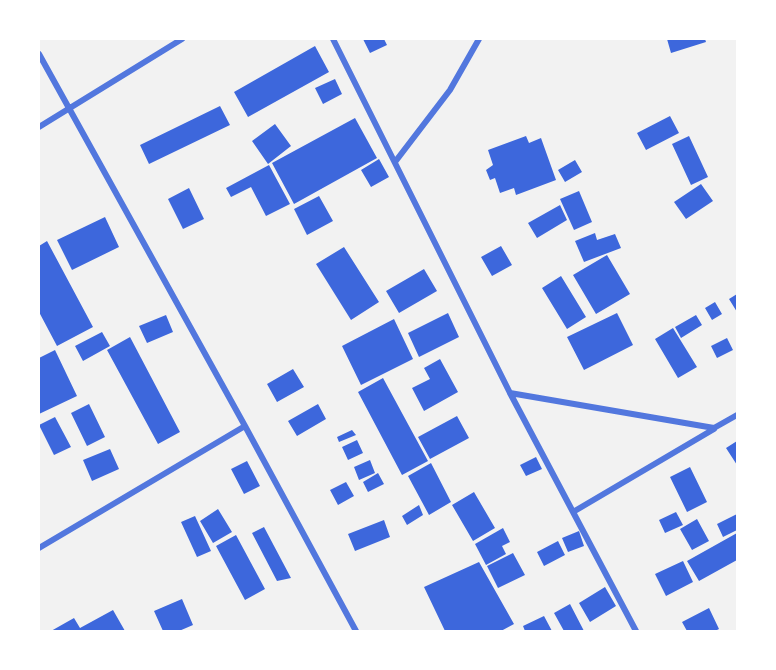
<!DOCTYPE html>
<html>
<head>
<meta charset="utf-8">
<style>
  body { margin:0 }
  #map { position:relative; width:776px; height:670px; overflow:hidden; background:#f2f2f2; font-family:"Sofia Sans Condensed",sans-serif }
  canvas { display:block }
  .frame { position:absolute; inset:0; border:40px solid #fff; pointer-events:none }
</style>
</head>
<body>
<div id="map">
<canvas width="776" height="670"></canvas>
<div class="frame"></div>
</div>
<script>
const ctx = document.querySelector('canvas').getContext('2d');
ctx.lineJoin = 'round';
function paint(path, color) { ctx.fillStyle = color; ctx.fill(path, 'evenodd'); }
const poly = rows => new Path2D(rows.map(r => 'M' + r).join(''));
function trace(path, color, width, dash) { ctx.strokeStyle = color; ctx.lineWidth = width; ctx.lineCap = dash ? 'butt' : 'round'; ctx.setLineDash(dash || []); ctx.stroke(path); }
paint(poly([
  [363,39,384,39,387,45,370,53],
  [667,39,705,39,706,42,671,53],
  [315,46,329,72,248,117,234,92],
  [335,79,342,94,323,104,315,88],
  [220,106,230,125,149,164,140,145],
  [670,116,679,133,646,150,637,133],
  [355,118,377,158,294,204,272,163],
  [275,124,291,146,268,164,252,141],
  [526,136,529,143,541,138,556,180,516,195,514,188,500,193,495,178,490,180,486,170,493,165,488,150],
  [689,136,708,177,691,185,672,144],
  [379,159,389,177,371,187,361,170],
  [575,160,582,172,565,182,558,170],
  [269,165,290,204,266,216,251,187,231,197,226,188],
  [701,184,713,201,686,219,674,202],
  [189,188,204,219,183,229,168,199],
  [579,191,592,222,574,230,560,199],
  [319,196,333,221,307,235,294,209],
  [560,205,567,220,537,238,528,223],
  [105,217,119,247,72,270,57,240],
  [595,233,597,240,615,234,621,248,584,262,575,241],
  [47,241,93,327,57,346,39,312,39,246],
  [501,246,512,265,492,276,481,257],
  [344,247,379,302,351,320,316,264],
  [607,255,630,294,596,314,573,275],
  [424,269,437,291,399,313,386,291],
  [561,276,586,317,567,329,542,288],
  [737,294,737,312,729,299],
  [715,302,722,314,712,320,705,308],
  [448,313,459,337,419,357,408,333],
  [617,313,633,345,584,370,567,337],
  [166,315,173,332,147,343,139,326],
  [696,315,702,325,681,338,675,327],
  [394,319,413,359,361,385,342,346],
  [673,328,697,367,678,378,655,339],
  [102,332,110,346,83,361,75,346],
  [130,337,180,432,158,444,107,350],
  [727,338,733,350,717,358,711,346],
  [55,350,77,396,39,414,39,358],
  [440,359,458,392,424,411,412,388,430,379,424,368],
  [293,369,304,387,277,402,267,384],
  [383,378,428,461,402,475,358,392],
  [89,404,105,437,87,446,71,413],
  [318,404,326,419,297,436,288,421],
  [457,416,469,438,430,459,418,437],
  [55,417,71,447,54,455,39,425],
  [352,430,356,435,339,442,337,437],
  [357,440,363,453,348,460,342,447],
  [737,441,737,465,726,448],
  [110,449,119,469,92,481,83,460],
  [536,457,542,469,526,476,520,465],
  [370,460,375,473,359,480,354,467],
  [247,461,260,486,244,494,231,469],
  [431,463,451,502,429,515,408,476],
  [690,467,707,502,687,512,670,477],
  [378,473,384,484,368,492,363,482],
  [346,482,354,496,338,505,330,490],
  [474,492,495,528,473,541,452,505],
  [419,505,423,515,407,525,402,516],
  [218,509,232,532,213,543,200,521],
  [676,512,683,525,665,533,659,520],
  [737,514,737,530,723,537,717,524],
  [195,516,211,551,197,557,181,522],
  [697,519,709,541,692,550,680,529],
  [384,520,390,537,355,551,348,534],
  [264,527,291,578,277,581,252,533],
  [503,528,510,542,502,546,506,554,486,565,475,544],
  [579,531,584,546,568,552,562,538],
  [737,533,737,560,699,581,687,561],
  [236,535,265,589,245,600,216,546],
  [558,541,565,555,544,566,537,552],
  [513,553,525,575,498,588,487,566],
  [683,561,693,582,666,596,655,574],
  [479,562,514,624,501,631,445,631,424,587],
  [605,587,616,606,590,622,579,603],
  [182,599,193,625,179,631,163,631,154,611],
  [570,604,584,631,564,631,554,613],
  [709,608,719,629,715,631,687,631,682,622],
  [113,610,125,631,51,631,74,618,80,628],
  [544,616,552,631,525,631,523,626]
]), '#3d67dc');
trace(poly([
  [333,39,510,393,636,631],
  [39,54,245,426,356,631],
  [39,127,182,39],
  [395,162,450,90,479,39],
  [510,393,714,428,737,415],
  [573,512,714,429],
  [39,548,245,426]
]), '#5277de', 6);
</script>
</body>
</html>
